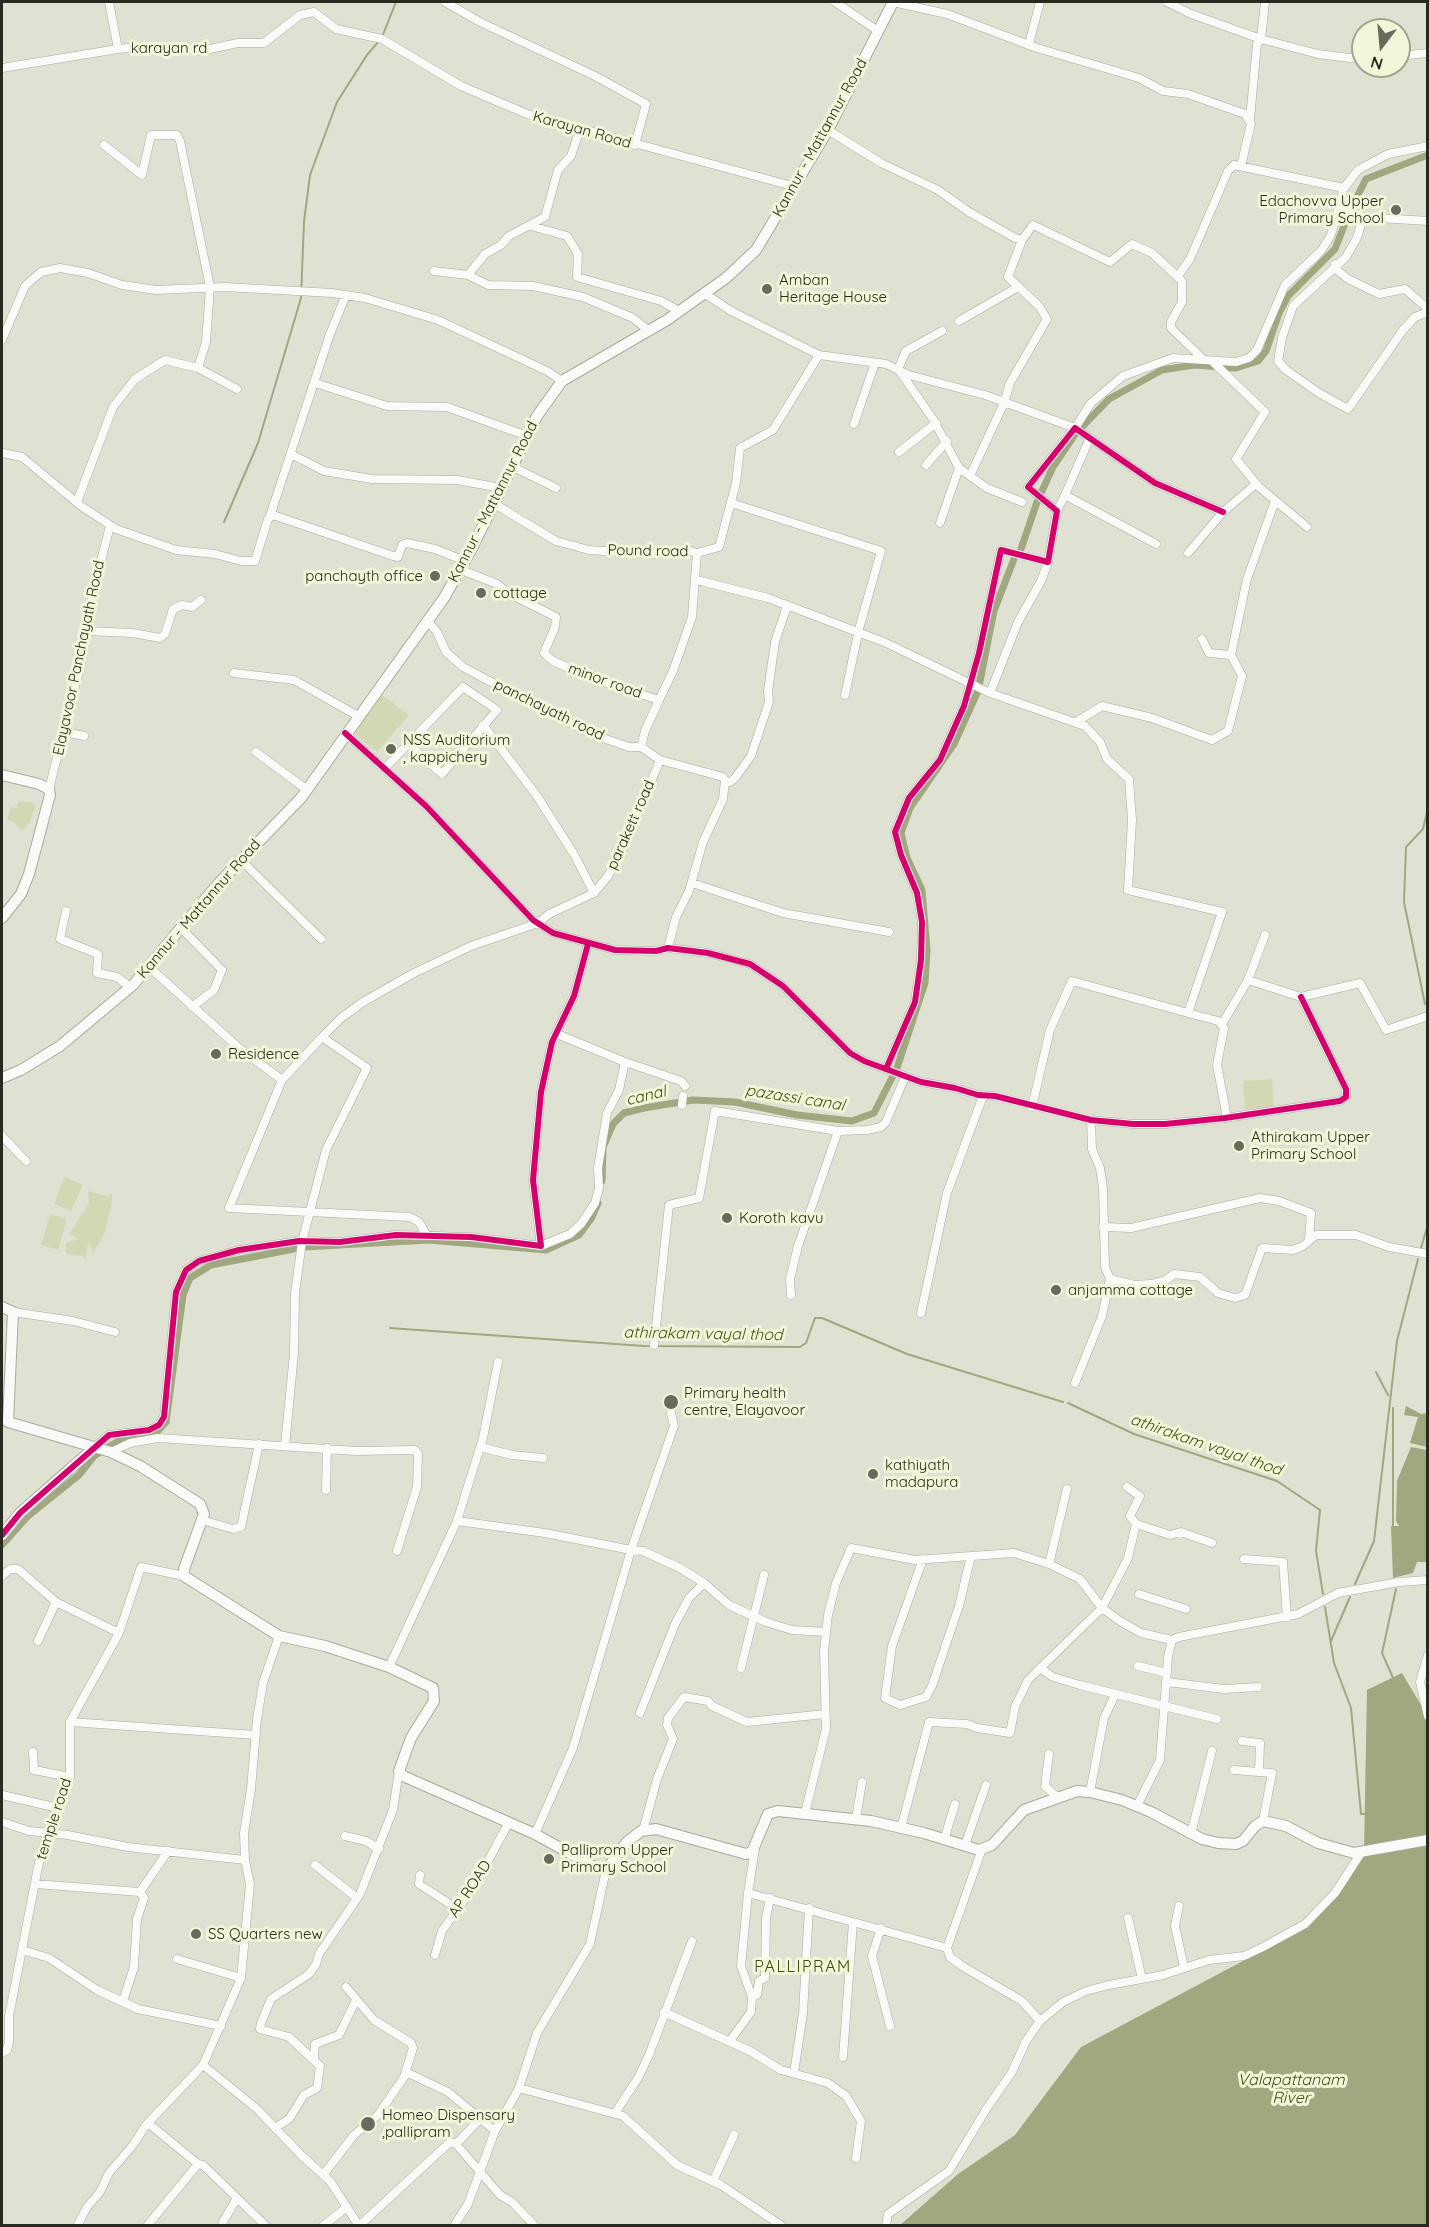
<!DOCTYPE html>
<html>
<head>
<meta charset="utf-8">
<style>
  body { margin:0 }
  #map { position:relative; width:1429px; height:2227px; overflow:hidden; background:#dfe2d2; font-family:Quicksand,sans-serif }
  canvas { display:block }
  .frame { position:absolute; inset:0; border:3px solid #282a1f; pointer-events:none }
  .north { position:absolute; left:1351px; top:18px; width:60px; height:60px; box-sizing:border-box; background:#f1f6d8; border:2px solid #a1a48e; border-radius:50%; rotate:196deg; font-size:16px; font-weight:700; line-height:24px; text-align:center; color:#282a1f }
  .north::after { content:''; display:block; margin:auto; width:21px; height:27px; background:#686a5e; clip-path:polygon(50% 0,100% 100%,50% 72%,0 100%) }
</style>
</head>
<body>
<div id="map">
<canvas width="1429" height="2227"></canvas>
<div class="frame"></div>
<div class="north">N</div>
</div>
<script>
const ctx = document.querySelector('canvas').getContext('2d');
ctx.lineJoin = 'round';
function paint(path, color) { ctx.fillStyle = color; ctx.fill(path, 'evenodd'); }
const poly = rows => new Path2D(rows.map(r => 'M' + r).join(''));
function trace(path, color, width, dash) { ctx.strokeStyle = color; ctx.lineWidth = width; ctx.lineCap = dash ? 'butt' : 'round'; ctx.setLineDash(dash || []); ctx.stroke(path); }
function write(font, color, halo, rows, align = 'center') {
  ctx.font = font + ' Quicksand,sans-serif'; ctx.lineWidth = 6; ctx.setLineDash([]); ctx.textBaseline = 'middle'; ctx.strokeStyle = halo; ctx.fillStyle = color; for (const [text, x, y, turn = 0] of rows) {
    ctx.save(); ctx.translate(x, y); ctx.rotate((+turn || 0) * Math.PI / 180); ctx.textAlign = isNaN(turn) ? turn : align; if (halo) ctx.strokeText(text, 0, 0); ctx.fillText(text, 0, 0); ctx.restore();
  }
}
paint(poly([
  [382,695,409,715,377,752,354,733],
  [19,801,32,802,35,806,30,822,22,831,14,822,7,820,11,807,16,808],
  [1272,1079,1274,1108,1245,1109,1243,1081],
  [65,1177,83,1185,71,1211,54,1204],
  [88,1191,107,1196,112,1194,112,1201,104,1235,93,1253,90,1244,87,1247,86,1260,83,1256,66,1254,66,1243,78,1239,69,1234,89,1204],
  [50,1214,67,1219,58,1250,41,1245]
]), '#d2d8b3');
paint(poly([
  [1406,1406,1421,1414,1427,1413,1427,1447,1410,1443,1418,1417,1404,1415],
  [1411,1447,1427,1450,1427,1562,1417,1562,1413,1573,1393,1578,1391,1526,1399,1526,1396,1521,1397,1481],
  [1402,1673,1428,1717,1427,2225,899,2226,958,2174,1015,2135,1081,2047,1305,1928,1347,1883,1364,1853,1367,1690]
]), '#a1a77f');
trace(poly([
  [382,37,396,2],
  [224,522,258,443,301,298,304,222,310,175,337,102,367,55,379,41],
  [1425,1004,1404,902,1406,847,1423,829,1428,808],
  [1421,1248,1428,1224],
  [390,1328,644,1346,800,1347,806,1343,815,1318,822,1318,907,1354,1063,1402],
  [1376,1372,1388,1395],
  [1068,1403,1134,1434,1277,1481,1320,1510,1316,1551,1323,1594],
  [1393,1529,1393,1408],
  [1355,1584,1374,1541,1397,1341,1418,1259],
  [1325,1607,1334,1663,1351,1708,1361,1814,1365,1814],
  [1331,1641,1350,1597],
  [1394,1680,1382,1653,1396,1589]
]), '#a1a77f', 2);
trace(poly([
  [1353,205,1366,179,1428,155],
  [1042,491,1053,467,1076,433,1109,399,1162,370,1194,365,1236,368,1258,361,1266,351,1279,313,1288,296,1335,249,1348,216],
  [1021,549,1037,502],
  [602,1181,603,1147,613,1124,624,1113,644,1108,693,1100,735,1102,797,1115,852,1121,874,1113,897,1068,925,983,927,950,922,890,907,858,901,833,910,808,954,744,978,691,994,611,1014,559],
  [2,1545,28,1516,79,1475,94,1456,117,1442,158,1431,166,1422,183,1295,190,1278,211,1265,304,1247,429,1240,546,1250,579,1235,591,1219,598,1203]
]), '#a1a77f', 7);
const minor = poly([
  [445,2,482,23,595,76,646,104,635,145],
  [835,2,878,31],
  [893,2,947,14,1037,48,1139,78,1163,91,1188,94,1245,114,1251,124,1241,166],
  [1167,2,1191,14,1261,39,1265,2],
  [1029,44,1040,2],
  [118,49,137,47,162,50,179,47,200,51,238,43,264,43,300,15,314,12,336,29,382,39,461,86,527,114,796,187],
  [1399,56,1428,53],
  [2,68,118,49,109,2],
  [1250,119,1257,44,1261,39,1318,54,1350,58,1363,57],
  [828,130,881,163,938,190,969,212,1015,238,1022,240,1033,225,1110,262,1132,244,1152,253,1182,281,1182,302,1171,322,1171,328,1202,358],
  [104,145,142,175,151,135,177,135,180,141,210,287,206,342,198,368,237,389],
  [1339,204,1363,217,1428,221],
  [1363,217,1357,238,1346,257,1293,306,1282,338,1278,361,1286,370,1319,393,1348,409,1403,330,1415,317,1428,312],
  [531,226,567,236,578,254,577,277,661,301,679,311],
  [1335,264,1337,270,1348,279,1379,294,1405,289,1428,309],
  [434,271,468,275,485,254,501,245,509,236,545,217,558,170,571,156,580,129],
  [468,275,488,285,533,286,583,297,633,318,649,331],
  [1178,276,1190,259,1228,171,1234,165,1344,188],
  [704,293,731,311,819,355,886,364,909,375,985,395,1075,428,1091,403,1123,376,1173,358,1236,362,1249,358,1257,350,1285,285,1321,251,1331,235,1344,188,1358,170,1388,154,1428,146],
  [959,321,1018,287],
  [942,331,906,351,898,369,933,419,959,468,987,488,1022,502],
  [2,340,25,286,41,272,60,268,88,273,122,285,156,290,225,287,332,293,365,298,438,320,547,371,562,381],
  [1213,362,1265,412,1236,459,1259,487,1307,527],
  [315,383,387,406,447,407,527,436],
  [854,424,875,363],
  [899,452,936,423],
  [2,453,22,457,81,506,116,529,176,550,215,554,241,561,255,561,268,519,273,515,393,556,398,557,402,545,407,543,435,549,465,561],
  [291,454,324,471,372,479,457,480,501,488],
  [926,465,947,441],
  [511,466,556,488],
  [970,476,1004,403,1010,383,1047,319,1039,306,1008,277,1022,240],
  [1065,495,1089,440],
  [77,502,113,407,135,379,165,360,198,368],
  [493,503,556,541,589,550,653,554,687,550,697,553,692,617,673,671,659,700],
  [731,503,881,551,859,629,845,695],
  [1057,511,1065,495,1156,544],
  [270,516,330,334,346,295],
  [940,523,959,468],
  [697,553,719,547,736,483,740,448,773,430,819,355],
  [1188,553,1223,512,1256,484],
  [459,569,497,584,508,593,556,617,555,627,544,653,553,661,594,679,659,700,645,731,641,747],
  [697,580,768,598,884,642,990,693,1085,726,1100,742,1107,759,1129,779,1132,820,1128,890,1222,912,1188,1013,1218,1021,1224,1028,1217,1065,1227,1118],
  [427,620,437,632,446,652,463,667,534,705,594,735,629,747,641,747,660,760,723,777,725,781,723,799,703,842,689,891,676,917,668,948],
  [86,631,133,633,160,638,165,634,173,609,182,605,192,607,201,600],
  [1202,639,1209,653,1231,655,1247,579,1275,501],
  [234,673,294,680,358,716],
  [990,693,1018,622,1041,581,1048,562],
  [1076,722,1102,706,1152,718,1212,740,1228,731,1242,676,1231,655],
  [483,725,537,796,575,856,594,893],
  [64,732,84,736],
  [345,733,426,806,533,920,553,933,615,950,656,951,668,948,708,953,750,964,783,986,850,1053,864,1061,921,1082,955,1088,978,1095,995,1096,1091,1120,1133,1124,1165,1124,1225,1118,1340,1101,1346,1097,1346,1089,1301,997],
  [256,752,307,790],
  [385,768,408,744,463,687,497,710,442,774,408,744],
  [725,781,730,782,735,778,751,756,769,702,768,691,775,642,787,606],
  [49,789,81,663,93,592,110,526],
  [240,859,321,939],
  [692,883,783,913,889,932],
  [66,911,60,939,98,954,97,973,117,977,130,987],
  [181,928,222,970,214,990,192,1007],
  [1265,935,1248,980,1301,997],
  [148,966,239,1048,282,1080],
  [1301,997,1360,983,1386,1030,1428,1016],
  [1222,1024,1248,980],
  [557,1034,625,1062,681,1081,685,1086],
  [322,1037,282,1080,229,1208,410,1217,419,1222,427,1236],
  [886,1069,915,1002,921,960,922,922,917,893,901,855,895,832,909,798,940,760,964,706,979,653,1001,550,1048,562,1057,511,1028,487,1075,428,1155,483,1223,512],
  [682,1105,683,1096],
  [1032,1107,1050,1030,1072,981,1188,1013],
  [1091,1120,1092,1149,1100,1168,1103,1188,1105,1267,1110,1279,1134,1285,1151,1284,1166,1280,1174,1274,1200,1277,1218,1293,1235,1298,1245,1295,1262,1248,1293,1250,1303,1246,1316,1235,1356,1235,1389,1247,1428,1254],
  [2,1136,26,1161],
  [1103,1227,1131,1228,1260,1198,1279,1201,1311,1213,1309,1239],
  [541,1246,570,1234,581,1224,595,1203,599,1188,598,1168,607,1113,619,1090,625,1062],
  [791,1295,790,1279,798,1246,838,1131],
  [13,1312,73,1321,115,1332],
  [921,1313,947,1193,983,1096],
  [654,1345,669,1205,699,1198,715,1111,838,1131,867,1130,881,1127,886,1122,905,1077],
  [1075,1383,1102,1316,1110,1279],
  [671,1413,674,1426,631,1550,643,1551,680,1568,704,1583,729,1605,766,1622,792,1630,826,1632],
  [285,1446,294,1353,295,1293,302,1242,326,1150,367,1068,322,1037,341,1018,363,1002,414,973,471,946,538,923,549,914,594,893,608,876,624,847,660,760],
  [95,1447,109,1435,149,1430,159,1425,164,1417,176,1292,186,1270,199,1261,239,1250,299,1241,340,1242,396,1235,471,1237,541,1246,533,1180,541,1092,552,1042,574,996,588,944],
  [480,1447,512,1455,543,1458],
  [111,1452,130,1443,158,1438,356,1451,415,1450,418,1454,417,1487,397,1551],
  [1127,1487,1140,1496,1130,1516,1136,1524,1170,1535,1181,1532,1212,1543],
  [326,1490,327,1448],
  [202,1520,233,1529,241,1527,259,1444],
  [457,1521,545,1533,631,1550,573,1748,535,1834],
  [923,1559,892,1646,885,1698,900,1705,926,1697,932,1686,959,1606,971,1556],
  [1244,1559,1283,1562,1287,1617],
  [1049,1564,1067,1489],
  [2,1576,10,1569,18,1569,56,1602,119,1633],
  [1139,1594,1186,1609],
  [279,1636,263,1683,257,1719,251,1789,244,1833,245,1860,250,1884,241,1978,203,2065,257,2109,301,2155,330,2181,359,2226,450,2142,456,2144,500,2195,512,2202,535,2226],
  [38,1641,56,1602],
  [1428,1655,1420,1682,1428,1716],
  [1138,1666,1167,1673],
  [389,1667,457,1521,483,1438,498,1362],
  [741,1668,764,1575],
  [1040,1668,1053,1677,1080,1685,1217,1719],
  [1167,1682,1224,1689,1258,1687],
  [640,1713,675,1624,689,1598,704,1583],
  [70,1722,256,1735],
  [1242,1741,1260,1743,1259,1772],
  [33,1752,34,1770,70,1777],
  [1049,1754,1045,1786,1057,1797],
  [1234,1770,1272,1773,1263,1821],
  [1090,1792,1104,1718,1115,1695],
  [2,1795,58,1808],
  [1137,1806,1160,1760,1168,1657,1172,1640,1179,1637,1298,1614,1338,1593,1399,1582,1428,1580],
  [805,1813,826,1729,824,1651,828,1615,836,1583,851,1548,915,1560,1014,1553,1049,1564,1080,1579,1102,1608,1120,1621,1141,1633,1172,1640],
  [856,1819,862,1782],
  [2,1822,29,1831,68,1835,128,1847,245,1860],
  [901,1828,929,1722,967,1724,977,1728,1010,1733,1015,1707,1028,1680,1102,1608,1128,1558,1136,1524],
  [643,1831,657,1779,673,1739,667,1725,668,1718,684,1697,708,1701,712,1706,747,1722,825,1714],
  [1191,1834,1212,1751],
  [345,1836,366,1841,379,1849],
  [944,1840,955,1804],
  [965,1845,986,1785],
  [755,1849,748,1893,947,1948,982,1849],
  [315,1865,357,1898],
  [420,1875,419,1884,456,1908],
  [35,1884,140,1892,168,1851],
  [1179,1906,1175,1926,1184,1967],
  [1128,1918,1142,1979],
  [881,1928,872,1956,890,2026],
  [947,1948,950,1957,962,1966,1022,2001,1040,2021],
  [22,1950,49,1958,97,1990,138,2009,221,2026],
  [435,1955,442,1931,476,1883,508,1824],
  [177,1959,241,1978],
  [752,1997,757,1995,759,1981,765,1978,766,1918,770,1898],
  [123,2001,134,1967,137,1919,144,1898,140,1892],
  [664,2012,750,2051,781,2070,828,2083,846,2096,861,2121,856,2158],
  [729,2042,751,2012,752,1997,741,1966,748,1893],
  [2,2053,7,2050,9,2042,9,2016,38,1867,47,1833,70,1777,70,1722,119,1633,141,1567,184,1576],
  [843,2057,853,1922],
  [314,2059,315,2044,339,2035,356,2000],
  [406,2072,448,2092,495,2131],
  [794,2073,803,2013,809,1908],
  [519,2088,623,2116,677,2165,721,2185,782,2226],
  [615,2113,638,2078,649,2055,692,1941],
  [275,2128,289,2119,304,2095,317,2088,320,2066,289,2037,260,2029,261,2023,271,1999,309,1974,316,1964,319,1954,360,1894,393,1810,399,1771],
  [456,2144,480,2119],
  [198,2164,203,2165,266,2226],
  [323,2175,354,2135,378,2115,404,2077,413,2048,411,2043,374,2020,346,1987],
  [713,2181,734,2135],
  [223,2222,237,2198],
  [77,2226,87,2207,100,2192,109,2173,133,2145,146,2125,203,2065],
  [147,2226,198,2164,148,2123],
  [323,2226,347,2207],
  [454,2226,468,2204,495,2131,519,2088,537,2033,590,1944,606,1870],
  [886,2226,888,2214,949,2171,987,2108,1012,2072,1026,2041,1040,2021,1063,2002,1086,1991,1109,1985,1163,1975,1209,1960,1244,1956,1263,1947,1305,1924,1335,1893,1361,1853]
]);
const tertiary = poly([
  [2,1535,20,1513,95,1447]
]);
const secondary = poly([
  [2,775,39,784,49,789,50,795,29,874,21,894,2,918],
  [2,1078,21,1070,60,1046,133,985,217,885,301,798,444,598,471,550,537,416,562,381,667,320,726,278,756,250,828,130,893,2],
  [2,1307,13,1312,8,1422,111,1452,140,1466,200,1504,204,1514,184,1569,184,1576,279,1636,325,1646,389,1667,433,1688,434,1701,411,1738,399,1771,403,1776,535,1834,598,1869,606,1870,627,1842,641,1831,656,1829,746,1854,752,1852,768,1814,778,1811,871,1821,924,1833,979,1850,992,1845,1024,1810,1077,1791,1090,1792,1122,1800,1151,1812,1202,1839,1218,1843,1236,1844,1243,1841,1255,1826,1263,1821,1286,1826,1318,1843,1354,1853,1428,1840]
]);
trace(minor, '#a8aa9e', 9);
trace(tertiary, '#a8aa9e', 12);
trace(secondary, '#a8aa9e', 12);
trace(minor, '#fafbf8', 8);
trace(tertiary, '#fafbf8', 10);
trace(secondary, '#fafbf8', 10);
trace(poly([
  [345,733,426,806,533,920,553,933,615,950,656,951,668,948,708,953,750,964,783,986,850,1053,864,1061,921,1082,955,1088,978,1095,995,1096,1091,1120,1133,1124,1165,1124,1225,1118,1340,1101,1346,1097,1346,1089,1301,997],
  [886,1069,915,1002,921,960,922,922,917,893,901,855,895,832,909,798,940,760,964,706,979,653,1001,550,1048,562,1057,511,1028,487,1075,428,1155,483,1223,512],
  [2,1535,20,1513,109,1435,149,1430,159,1425,164,1417,176,1292,186,1270,199,1261,239,1250,299,1241,340,1242,396,1235,471,1237,541,1246,533,1180,541,1092,552,1042,574,996,588,944]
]), '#d6006c', 6);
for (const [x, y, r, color] of [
  [1396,210,6,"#686a5e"],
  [767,289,6,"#686a5e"],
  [435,576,6,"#686a5e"],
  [481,593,6,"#686a5e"],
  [391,749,6,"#686a5e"],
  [216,1054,6,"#686a5e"],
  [1239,1146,6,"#686a5e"],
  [727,1218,6,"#686a5e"],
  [1056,1290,6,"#686a5e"],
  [671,1402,8,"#686a5e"],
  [873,1474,6,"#686a5e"],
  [549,1859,6,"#686a5e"],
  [196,1934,6,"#686a5e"],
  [368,2124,8,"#686a5e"]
]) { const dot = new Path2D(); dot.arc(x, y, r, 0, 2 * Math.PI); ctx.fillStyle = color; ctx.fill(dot); trace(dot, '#f1f6d8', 2); }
write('15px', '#282a1f', '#f1f6d8', [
  ["karayan rd",169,48],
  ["Karayan Road",582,130,16],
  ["Kannur - Mattannur Road",820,138,-61],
  ["Kannur - Mattannur Road",493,502,-63],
  ["Pound road",648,551,1],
  ["Elayavoor Panchayath Road",79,658,-78],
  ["minor road",605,681,20],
  ["panchayath road",549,710,26],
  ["parakett road",631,825,-66],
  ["Kannur - Mattannur Road",199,909,-49],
  ["temple road",54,1819,-72],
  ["AP ROAD",470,1889,-57]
]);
write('15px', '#282a1f', '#f1f6d8', [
  ["Edachovva Upper",1384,201,"right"],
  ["Primary School",1384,218,"right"],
  ["Amban",779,280],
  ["Heritage House",779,297],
  ["panchayth office",423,576,"right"],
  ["cottage",493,593],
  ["NSS Auditorium",403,740],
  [", kappichery",403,757],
  ["Residence",228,1054],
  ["Athirakam Upper",1251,1137],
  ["Primary School",1251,1154],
  ["Koroth kavu",739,1218],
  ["anjamma cottage",1068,1290],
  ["Primary health",684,1393],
  ["centre, Elayavoor",684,1410],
  ["kathiyath",885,1465],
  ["madapura",885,1482],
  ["Palliprom Upper",561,1850],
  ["Primary School",561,1867],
  ["SS Quarters new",208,1934],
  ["Homeo Dispensary",382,2115],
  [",pallipram",382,2132]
], 'left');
write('italic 16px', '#494f13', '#f1f6d8', [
  ["canal",646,1096,-13],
  ["pazassi canal",795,1098,9],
  ["athirakam vayal thod",703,1334,1],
  ["athirakam vayal thod",1206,1445,19],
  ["Valapattanam",1291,2080],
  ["River",1291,2098]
]);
ctx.letterSpacing = '1.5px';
write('16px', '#43480b', '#f1f6d8', [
  ["PALLIPRAM",803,1967]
]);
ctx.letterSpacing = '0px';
</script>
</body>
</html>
